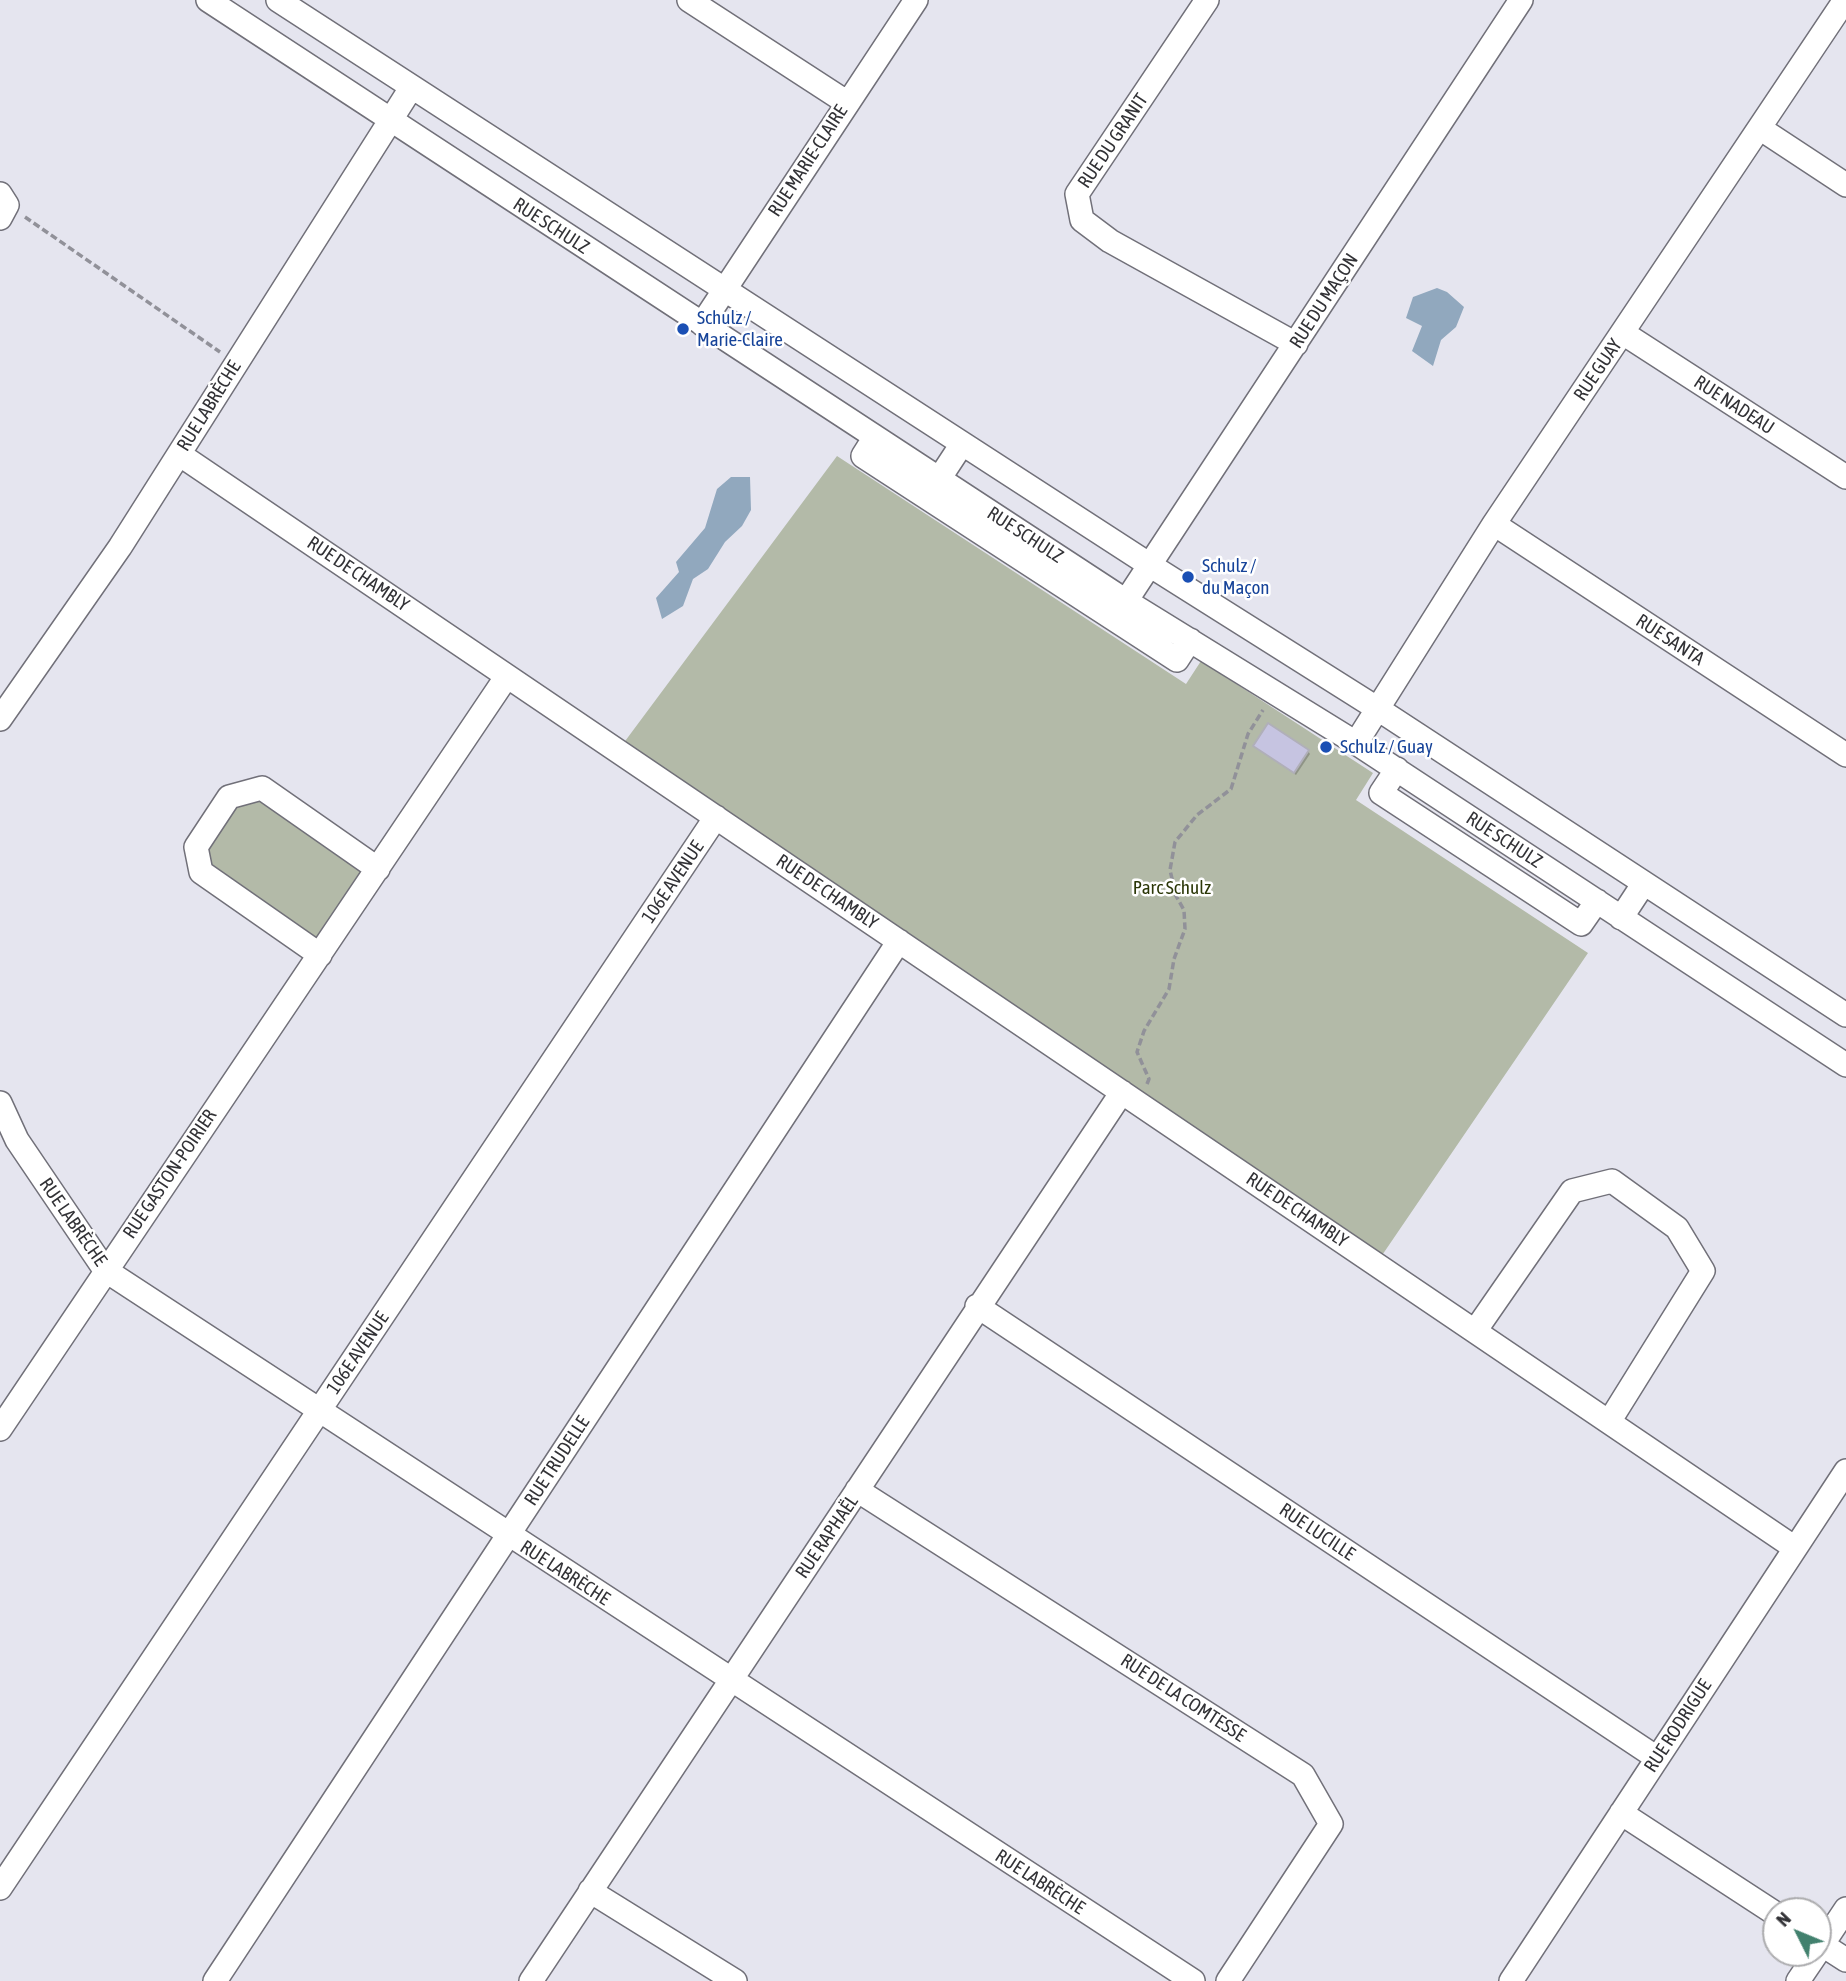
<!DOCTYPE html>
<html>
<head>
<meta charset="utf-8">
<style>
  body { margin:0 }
  #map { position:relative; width:1846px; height:1981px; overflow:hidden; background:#e5e5ef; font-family:"Asap Condensed",sans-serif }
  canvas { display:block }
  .north { position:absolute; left:1762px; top:1897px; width:70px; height:70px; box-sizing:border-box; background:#fff; border:2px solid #adadaf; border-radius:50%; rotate:313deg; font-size:19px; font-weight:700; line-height:28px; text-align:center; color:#323236 }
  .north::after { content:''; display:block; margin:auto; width:24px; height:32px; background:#42816e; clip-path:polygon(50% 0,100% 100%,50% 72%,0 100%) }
</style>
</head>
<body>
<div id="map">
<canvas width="1846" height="1981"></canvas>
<div class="north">N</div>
</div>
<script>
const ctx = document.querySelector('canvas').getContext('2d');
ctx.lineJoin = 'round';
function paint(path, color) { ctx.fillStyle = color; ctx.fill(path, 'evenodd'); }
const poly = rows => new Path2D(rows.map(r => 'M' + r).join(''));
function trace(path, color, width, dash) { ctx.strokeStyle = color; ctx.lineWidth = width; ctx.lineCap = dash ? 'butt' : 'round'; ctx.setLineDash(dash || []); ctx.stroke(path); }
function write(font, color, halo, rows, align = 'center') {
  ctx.font = font + ' "Asap Condensed",sans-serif'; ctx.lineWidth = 5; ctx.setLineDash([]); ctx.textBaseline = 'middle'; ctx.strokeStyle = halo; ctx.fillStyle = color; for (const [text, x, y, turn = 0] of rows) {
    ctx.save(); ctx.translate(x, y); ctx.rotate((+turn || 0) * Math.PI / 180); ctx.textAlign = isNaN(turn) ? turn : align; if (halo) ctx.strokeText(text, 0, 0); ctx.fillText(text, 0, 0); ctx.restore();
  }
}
paint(poly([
  [837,456,1186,684,1201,661,1373,773,1356,800,1588,953,1372,1270,614,756],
  [262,788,378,869,320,955,201,872,196,847,229,797]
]), '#b3baa8');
paint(poly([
  [1437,288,1447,292,1464,307,1456,327,1441,340,1433,366,1412,351,1422,326,1406,318,1413,297],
  [731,477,750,477,751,510,742,526,725,542,708,569,693,579,683,606,662,619,656,598,679,572,676,562,705,528,717,489]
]), '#91a8be');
paint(poly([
  [1255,746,1308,751,1310,754,1296,775]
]), '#0003');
const building = poly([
  [1268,723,1309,750,1294,773,1253,746,1268,723]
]);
paint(building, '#c6c4e1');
trace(building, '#b0afb9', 2);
const minor = poly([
  [208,0,1126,601,1356,743,1846,1065],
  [278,0,1156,569,1378,709,1846,1015],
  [689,0,846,102],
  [1207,0,1077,194,1082,220,1110,241,1296,344],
  [1761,129,1846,185],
  [0,194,7,205,0,218],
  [702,324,916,0],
  [1623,333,1846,477],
  [875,437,863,456,1177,660,1190,640],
  [179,454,1795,1548],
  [939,479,962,444],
  [1494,524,1846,755],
  [1126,601,1521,0],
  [0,719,120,547,411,88],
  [1356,743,1494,524,1845,0],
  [1397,769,1381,793,1581,924,1597,901],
  [1621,918,1644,883],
  [320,955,201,872,196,847,229,797,262,788,378,869],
  [0,1103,17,1140,105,1270,1193,1981],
  [977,1306,1657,1758],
  [1475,1331,1572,1191,1612,1181,1677,1228,1703,1271,1609,1422],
  [0,1429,507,676],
  [857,1490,1303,1775,1331,1824,1228,1981],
  [1621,1813,1776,1914],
  [0,1888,716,817],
  [590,1891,735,1981],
  [1818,1942,1846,1960],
  [1818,1951,1846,1909],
  [215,1981,899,941],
  [531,1981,1122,1092],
  [1511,1981,1846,1471],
  [1798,1981,1817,1953]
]);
trace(minor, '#717079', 26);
trace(poly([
  [25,217,220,352],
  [1147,1084,1149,1079,1137,1052,1144,1031,1169,989,1174,959,1185,929,1184,910,1176,896,1170,870,1175,842,1197,815,1231,789,1248,734,1263,710]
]), '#919199', 3.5, [7, 3.5]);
trace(minor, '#fff', 23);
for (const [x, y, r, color] of [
  [683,329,7,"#1a4fb4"],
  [1188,577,7,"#1a4fb4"],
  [1326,747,7,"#1a4fb4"]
]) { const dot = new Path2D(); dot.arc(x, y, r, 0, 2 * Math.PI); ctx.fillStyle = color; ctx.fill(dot); trace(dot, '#fff', 2.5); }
write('19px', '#323236', '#fff', [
  ["RUE DU GRANIT",1113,141,-56],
  ["RUE MARIE-CLAIRE",808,161,-57],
  ["RUE SCHULZ",551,226,33],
  ["RUE DU MAÇON",1324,301,-57],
  ["RUE GUAY",1598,370,-56],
  ["RUE NADEAU",1734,405,33],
  ["RUE LABRÈCHE",209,406,-58],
  ["RUE SCHULZ",1025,535,33],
  ["RUE DE CHAMBLY",358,574,34],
  ["RUE SANTA",1670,640,33],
  ["RUE SCHULZ",1504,840,33],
  ["106E AVENUE",673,882,-56],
  ["RUE DE CHAMBLY",827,892,34],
  ["RUE GASTON-POIRIER",170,1174,-56],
  ["RUE DE CHAMBLY",1297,1210,34],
  ["RUE LABRÈCHE",73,1222,55],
  ["106E AVENUE",358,1353,-56],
  ["RUE TRUDELLE",557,1461,-57],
  ["RUE LUCILLE",1317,1532,34],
  ["RUE RAPHAËL",827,1537,-56],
  ["RUE LABRÈCHE",565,1573,33],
  ["RUE DE LA COMTESSE",1183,1698,33],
  ["RUE RODRIGUE",1678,1726,-57],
  ["RUE LABRÈCHE",1040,1882,33]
]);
write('19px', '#164399', '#fff', [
  ["Schulz /",697,318],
  ["Marie-Claire",697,340],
  ["Schulz /",1202,566],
  ["du Maçon",1202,588],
  ["Schulz / Guay",1340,747]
], 'left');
write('19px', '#2b3707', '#fff', [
  ["Parc Schulz",1172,888]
]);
</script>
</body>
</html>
